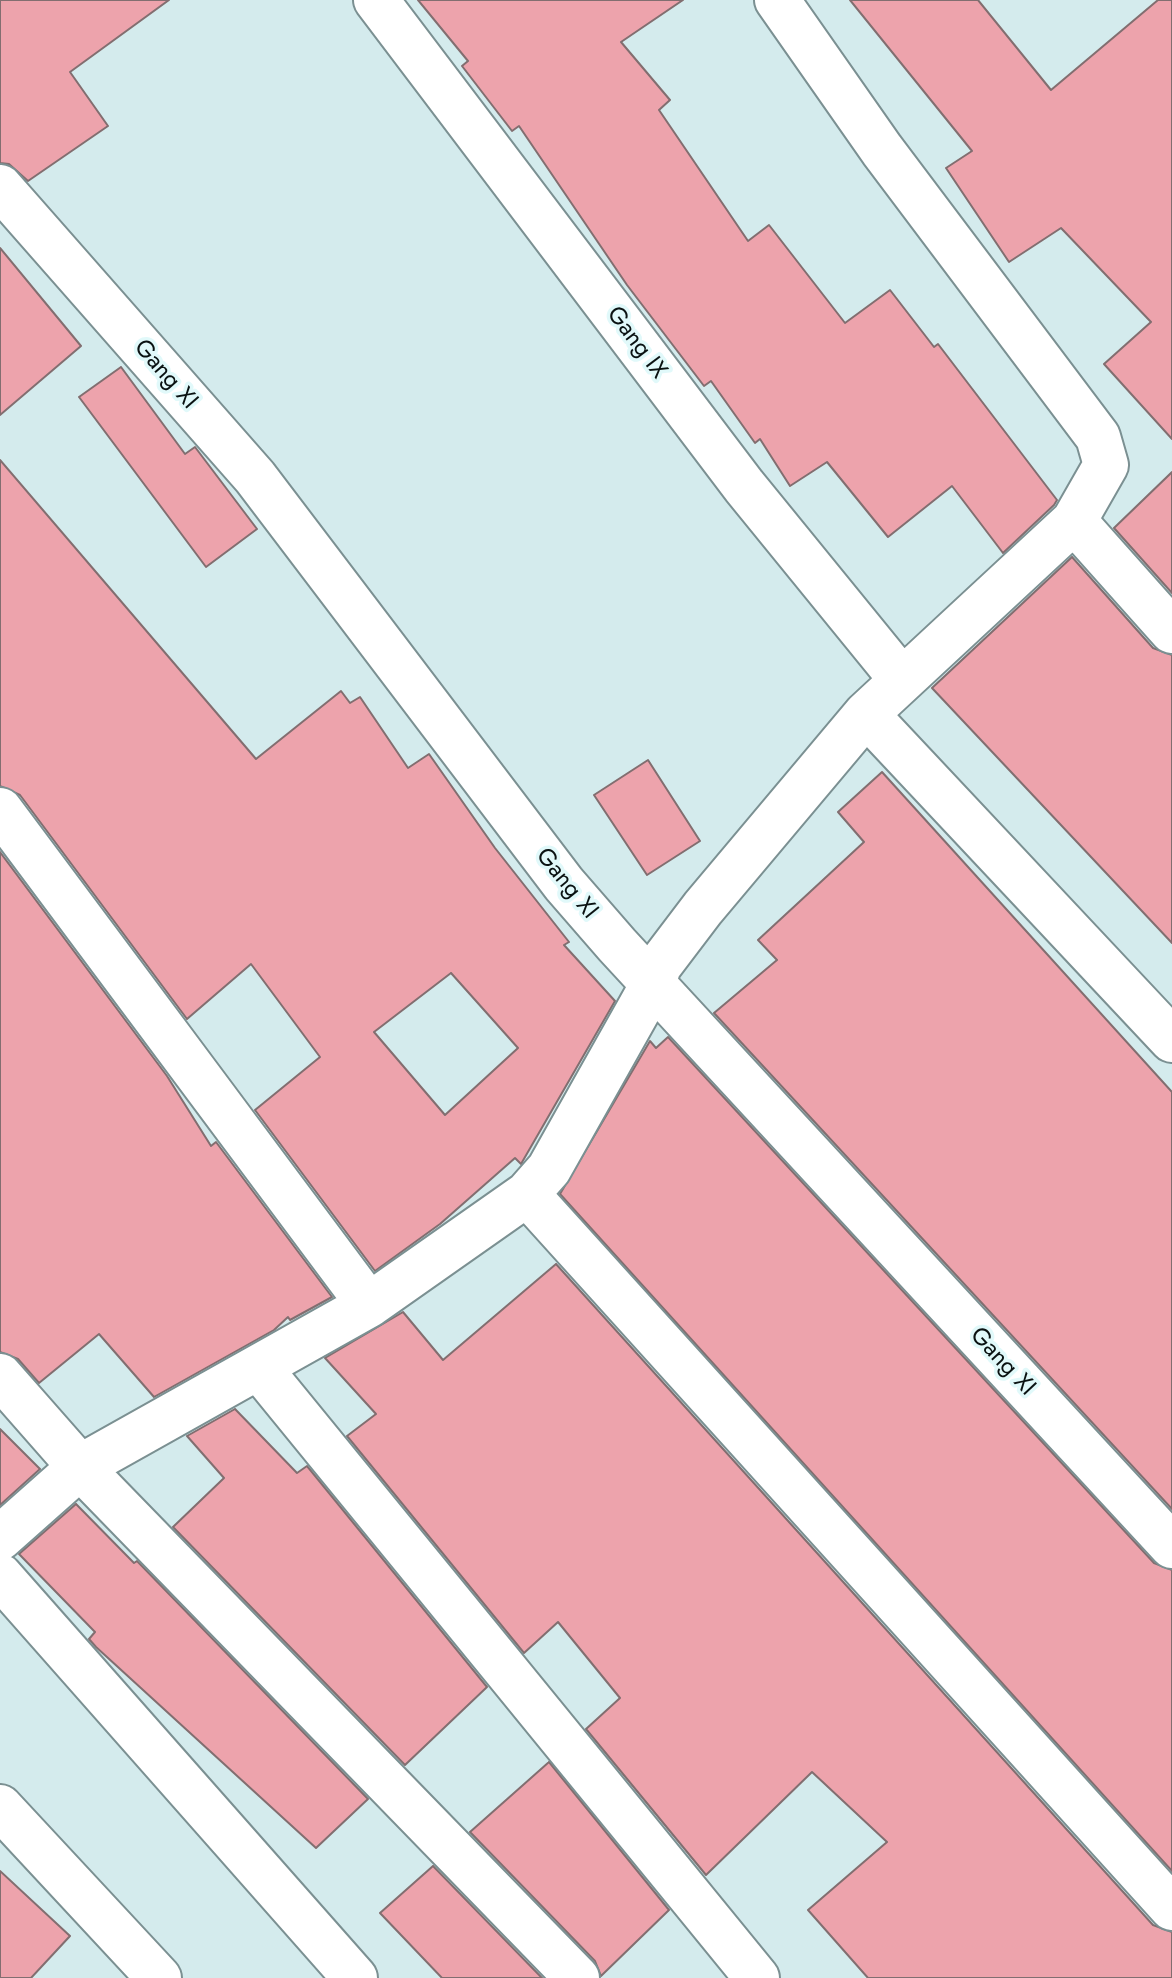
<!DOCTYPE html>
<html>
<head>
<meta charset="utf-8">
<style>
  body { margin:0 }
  canvas { display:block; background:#d4ebed }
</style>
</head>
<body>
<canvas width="1172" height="1978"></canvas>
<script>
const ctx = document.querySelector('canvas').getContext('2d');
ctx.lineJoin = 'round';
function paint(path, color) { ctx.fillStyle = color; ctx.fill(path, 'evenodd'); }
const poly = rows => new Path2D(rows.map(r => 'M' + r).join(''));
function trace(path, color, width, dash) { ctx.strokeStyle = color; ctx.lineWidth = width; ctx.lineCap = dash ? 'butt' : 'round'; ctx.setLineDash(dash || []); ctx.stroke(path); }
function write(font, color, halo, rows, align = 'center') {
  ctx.font = font + ' Jost,sans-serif'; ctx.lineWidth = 7; ctx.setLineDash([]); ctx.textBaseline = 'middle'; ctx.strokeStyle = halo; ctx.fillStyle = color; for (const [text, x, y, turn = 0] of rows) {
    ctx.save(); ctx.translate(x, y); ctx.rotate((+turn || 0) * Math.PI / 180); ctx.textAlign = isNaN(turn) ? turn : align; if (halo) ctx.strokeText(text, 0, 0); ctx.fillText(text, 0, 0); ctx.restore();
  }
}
const building = poly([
  [0,0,169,0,70,72,108,126,28,181,9,164,0,163,0,0],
  [418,0,683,0,621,42,670,100,659,110,748,241,769,225,845,323,890,290,934,347,938,344,1057,500,1054,505,1003,553,952,486,888,537,827,462,790,486,760,439,755,443,711,381,704,386,627,285,519,126,512,131,462,66,468,61,418,0],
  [850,0,978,0,1051,90,1158,0,1172,0,1172,439,1104,364,1151,322,1061,228,1009,262,946,168,972,151,850,0],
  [0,248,81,346,0,415,0,248],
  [121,367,185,454,195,447,257,529,206,567,79,397,121,367],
  [0,460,256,759,341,691,350,703,360,697,408,768,429,754,495,848,569,942,564,945,615,1001,521,1164,515,1158,440,1224,375,1271,255,1110,320,1057,251,964,187,1019,20,795,0,786,0,460],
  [451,973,518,1048,445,1115,374,1032,451,973],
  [1172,472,1172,593,1114,528,1172,472],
  [1072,557,1153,648,1172,655,1172,943,932,688,1072,557],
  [648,760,700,841,647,875,594,795,648,760],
  [882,772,1172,1092,1172,1509,714,1013,777,960,758,940,864,842,838,812,882,772],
  [0,852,167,1076,211,1146,216,1142,332,1297,290,1320,288,1317,274,1330,154,1397,99,1334,39,1383,18,1359,0,1352,0,852],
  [668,1037,1154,1563,1172,1570,1172,1871,560,1194,650,1041,656,1048,668,1037],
  [556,1264,1153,1925,1172,1932,1172,1978,868,1978,808,1910,887,1842,812,1772,706,1875,586,1729,620,1698,558,1622,524,1653,347,1436,376,1414,325,1358,403,1312,443,1360,556,1264],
  [235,1409,297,1473,307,1466,487,1687,405,1765,173,1527,224,1478,187,1436,235,1409],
  [0,1429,40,1469,0,1505,0,1429],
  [76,1504,134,1563,137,1561,368,1799,316,1848,96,1647,89,1639,95,1632,19,1554,76,1504],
  [549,1762,669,1910,601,1976,595,1961,470,1832,549,1762],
  [433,1866,542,1978,442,1978,380,1913,433,1866],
  [0,1871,70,1936,31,1978,0,1978,0,1871]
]);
paint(building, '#eda3ac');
trace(building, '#826e70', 2);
const street = poly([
  [376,0,744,486,902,680],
  [777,0,882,150,1098,437,1106,465,1074,521],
  [0,187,255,477,564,884,617,945,1172,1546],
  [866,714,1172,1040],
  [0,810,369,1305],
  [527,1194,1172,1908],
  [260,1369,757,1978],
  [0,1376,80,1467,577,1978],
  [0,1538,80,1467,369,1305,527,1194,549,1169,653,984,659,966,703,908,866,714,1074,521,1172,631],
  [0,1576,355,1978],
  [0,1807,159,1978]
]);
trace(street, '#7b9092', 48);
trace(street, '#fff', 44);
write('24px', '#0a1212', '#e1f9fa', [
  ["Gang IX",636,343,53],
  ["Gang XI",165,375,49],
  ["Gang XI",566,884,51],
  ["Gang XI",1002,1362,47]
]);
</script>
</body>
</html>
